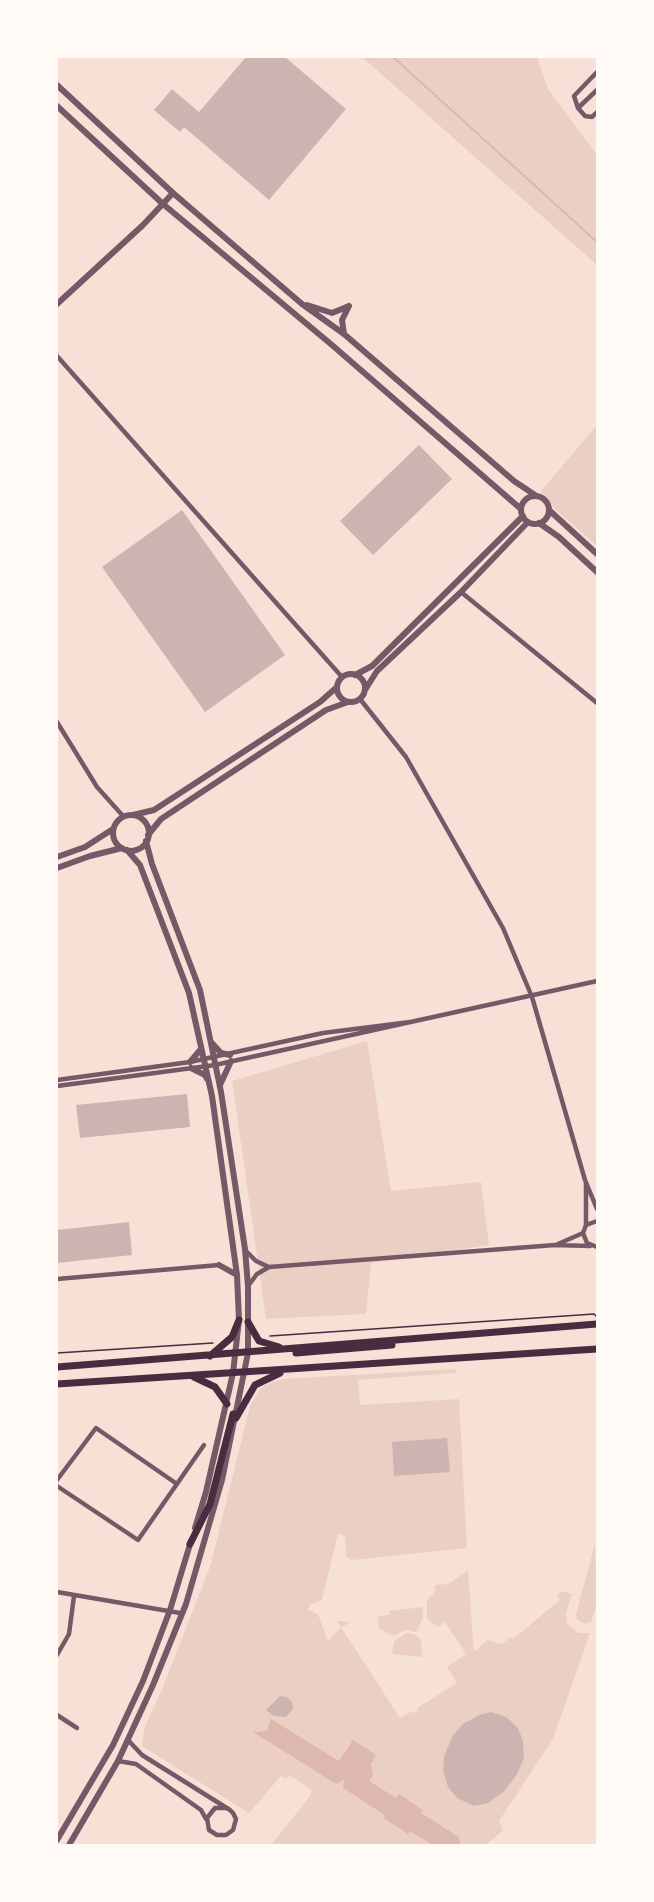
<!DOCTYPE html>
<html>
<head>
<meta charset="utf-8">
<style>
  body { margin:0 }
  #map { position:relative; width:654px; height:1902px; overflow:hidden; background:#f7e1d7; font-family:Helvetica,sans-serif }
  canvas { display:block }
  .frame { position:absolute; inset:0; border:58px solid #fffaf5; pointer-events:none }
</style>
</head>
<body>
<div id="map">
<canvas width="654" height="1902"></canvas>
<div class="frame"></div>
</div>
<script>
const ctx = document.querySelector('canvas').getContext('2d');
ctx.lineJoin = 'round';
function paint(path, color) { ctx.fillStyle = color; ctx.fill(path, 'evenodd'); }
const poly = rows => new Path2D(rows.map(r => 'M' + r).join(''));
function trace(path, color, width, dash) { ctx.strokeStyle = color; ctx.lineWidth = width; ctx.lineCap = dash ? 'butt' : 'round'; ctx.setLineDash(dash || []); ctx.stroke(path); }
paint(poly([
  [362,57,537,57,548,89,597,155,597,265],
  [597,425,597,546,555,509,541,491],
  [367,1041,391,1191,481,1182,489,1245,371,1263,366,1314,266,1319,232,1081],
  [456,1369,456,1373,358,1380,360,1405,459,1399,467,1548,352,1560,346,1557,345,1535,338,1534,322,1600,310,1605,308,1610,318,1614,328,1641,341,1627,337,1621,352,1622,341,1627,400,1718,412,1711,414,1713,418,1710,417,1708,457,1683,447,1667,466,1654,445,1622,438,1627,427,1619,427,1601,435,1591,435,1585,448,1584,468,1570,474,1652,487,1640,502,1644,510,1637,513,1639,560,1600,557,1597,561,1591,572,1594,566,1613,567,1624,579,1633,590,1633,553,1739,499,1821,503,1830,486,1845,271,1845,310,1796,312,1790,289,1775,286,1779,281,1776,249,1813,142,1746,145,1726,161,1692,211,1564,250,1406,259,1390,267,1384,283,1379],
  [595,1544,597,1605,591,1622,585,1624,577,1620,576,1614],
  [423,1607,422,1620,416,1632,406,1630,393,1636,379,1629,378,1616,390,1615,390,1611],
  [407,1633,414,1634,421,1640,422,1657,392,1654,394,1641]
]), '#ebcfc5');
paint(poly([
  [271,1719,339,1761,353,1740,376,1755,371,1764,373,1775,369,1781,396,1798,399,1794,423,1810,421,1813,459,1837,460,1845,433,1845,410,1831,408,1834,384,1818,385,1815,343,1788,344,1780,336,1784,253,1732,267,1731]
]), '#dcb8b0');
trace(poly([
  [393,57,597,242]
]), '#dcb8b0', 2);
paint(poly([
  [246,57,285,57,346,109,269,200,184,127,180,132,154,110,172,89,199,112],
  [419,445,452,479,373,555,340,521],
  [182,510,285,655,205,712,102,567],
  [187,1094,190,1127,80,1138,76,1105],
  [129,1222,132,1255,57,1263,57,1230],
  [447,1438,450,1472,394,1476,392,1442],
  [280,1696,287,1697,292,1702,293,1709,286,1717,274,1716,266,1710],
  [491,1712,506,1717,518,1728,523,1741,524,1758,516,1776,503,1792,488,1803,474,1806,457,1798,448,1787,443,1771,444,1757,452,1737,463,1724,479,1715]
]), '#ccb4b1');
trace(poly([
  [270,1336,594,1314,596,1316],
  [57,1353,213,1343]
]), '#4a2c40', 1.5);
trace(poly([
  [597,72,574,96,578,108,585,116,592,117,597,112],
  [578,108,597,90],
  [57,356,342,677],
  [461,592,597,703],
  [360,699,406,757,503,928,532,997,585,1180,597,1209],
  [57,722,97,787,123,816],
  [57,1080,190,1062,323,1033,410,1022],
  [57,1086,215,1065,597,981],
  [586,1183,586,1225],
  [597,1221,586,1225,583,1233,587,1243,597,1247],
  [558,1244,583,1233],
  [245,1250,256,1261,269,1267,555,1245,590,1246],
  [57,1279,219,1265],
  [248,1286,257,1274,269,1267],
  [57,1480,96,1428,177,1484],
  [57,1486,138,1540,204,1445],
  [57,1592,180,1613],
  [57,1655,69,1634,74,1596],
  [57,1715,77,1728],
  [128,1740,142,1755,230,1810,233,1813,236,1819,233,1830,226,1835,217,1835,209,1830,207,1818,215,1808,227,1808],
  [118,1761,136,1764,201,1810,206,1819]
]), '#755966', 4.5);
trace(poly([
  [57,85,173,193,302,304,344,334,514,481,535,495],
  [57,106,163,204,332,345,521,509],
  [57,304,143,225,173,193],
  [307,305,332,313,349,306],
  [344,334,342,320,349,306],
  '521 510a14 14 0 1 1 28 0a14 14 0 1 1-28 0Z',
  [549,510,597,554],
  [539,523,559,537,597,572],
  '337 688a14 14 0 1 1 28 0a14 14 0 1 1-28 0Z',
  [355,675,372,666,523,516],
  [365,690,377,671,461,592,528,522],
  [133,815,154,810,320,702,337,687],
  '113 833a18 18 0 1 1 36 0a18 18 0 1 1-36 0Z',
  [148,835,161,819,326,710,348,702],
  [127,850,140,865,189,993,212,1096,237,1275,239,1320,233,1373,206,1492,195,1528],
  [57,857,85,847,113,829],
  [57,868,90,856,122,848],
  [211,1042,221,1053,230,1055],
  [190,1062,201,1049],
  [191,1068,205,1075,207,1079],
  [220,1085,231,1061],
  [219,1265,237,1275],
  [57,1840,113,1745,143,1681,170,1610,191,1541],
  [69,1845,118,1761,153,1685,186,1604,222,1480,248,1353,248,1286,245,1249,221,1092,200,990,152,864,146,841]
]), '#755966', 6);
trace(poly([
  [248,1322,259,1341,279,1347],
  [296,1353,392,1345],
  [210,1356,232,1337,239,1320],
  [57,1367,597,1324],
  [194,1377,215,1387,227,1404],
  [57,1384,597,1349],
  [236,1418,255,1385,280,1373],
  [190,1544,210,1504,233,1414]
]), '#4a2c40', 7);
</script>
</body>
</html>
